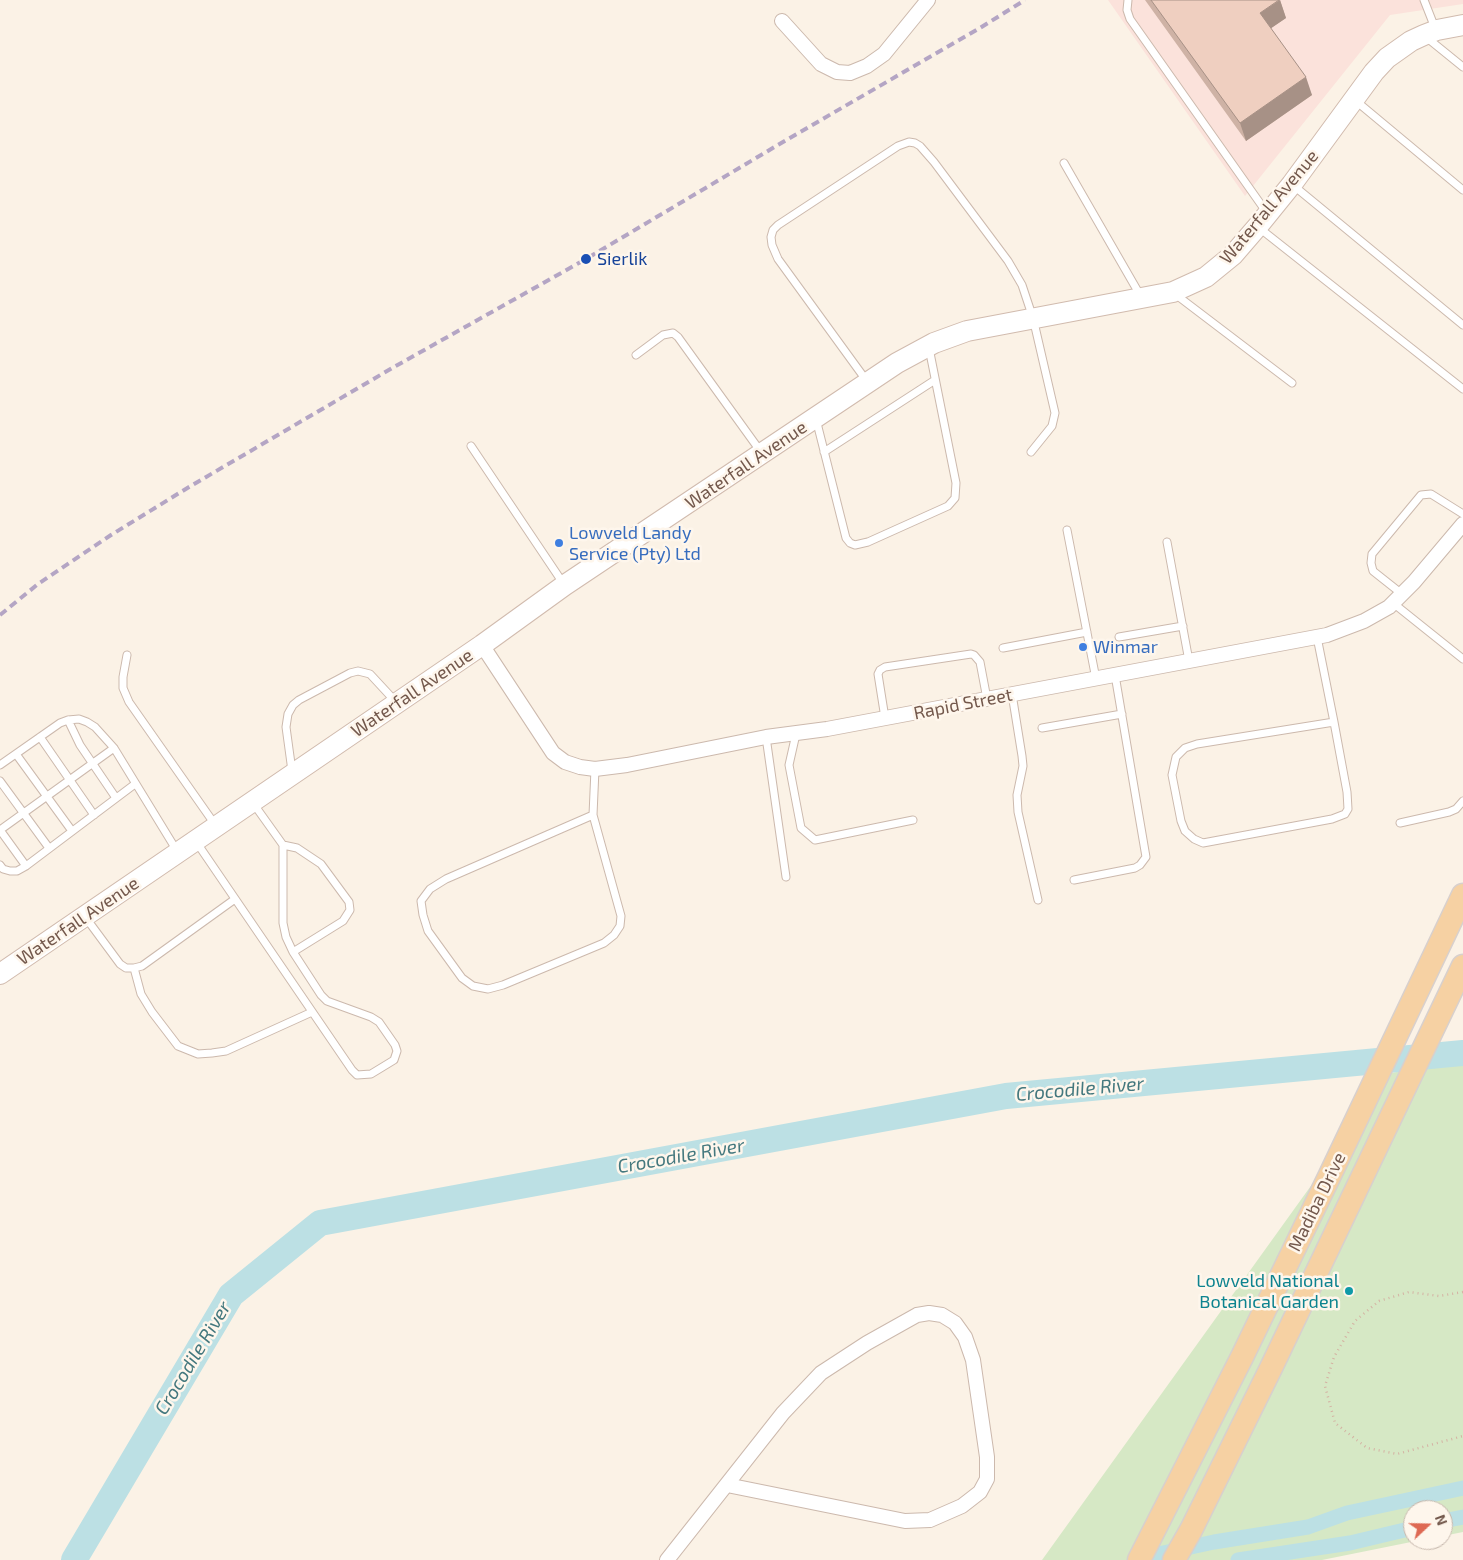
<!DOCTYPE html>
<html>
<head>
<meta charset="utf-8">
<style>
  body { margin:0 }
  #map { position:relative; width:1463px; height:1560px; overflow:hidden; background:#fbf2e6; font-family:"Exo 2",sans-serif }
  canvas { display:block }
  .north { position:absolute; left:1403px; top:1500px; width:50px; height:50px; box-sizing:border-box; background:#fef6ec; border:1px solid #c6b7ac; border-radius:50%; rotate:69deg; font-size:14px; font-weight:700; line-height:20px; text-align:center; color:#73584c }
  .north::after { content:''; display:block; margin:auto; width:18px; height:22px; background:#de6953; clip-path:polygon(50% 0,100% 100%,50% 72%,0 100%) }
</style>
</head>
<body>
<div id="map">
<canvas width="1463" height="1560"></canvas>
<div class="north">N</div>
</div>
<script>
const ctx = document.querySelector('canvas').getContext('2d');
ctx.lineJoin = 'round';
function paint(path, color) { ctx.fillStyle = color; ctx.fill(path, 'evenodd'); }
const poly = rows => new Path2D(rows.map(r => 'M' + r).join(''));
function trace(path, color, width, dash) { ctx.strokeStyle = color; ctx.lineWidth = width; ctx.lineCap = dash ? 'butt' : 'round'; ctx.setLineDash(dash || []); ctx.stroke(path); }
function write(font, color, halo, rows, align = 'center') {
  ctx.font = font + ' "Exo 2",sans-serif'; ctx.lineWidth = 5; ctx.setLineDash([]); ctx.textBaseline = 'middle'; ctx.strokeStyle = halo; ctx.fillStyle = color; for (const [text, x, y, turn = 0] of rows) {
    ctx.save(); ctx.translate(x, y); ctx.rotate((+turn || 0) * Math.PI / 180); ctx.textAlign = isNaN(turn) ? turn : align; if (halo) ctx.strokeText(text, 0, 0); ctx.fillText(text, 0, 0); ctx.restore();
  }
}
paint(poly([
  [1108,0,1463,0,1463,4,1390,15,1245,196]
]), '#fbe2db');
paint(poly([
  [1463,1057,1463,1532,1443,1536,1443,1510,1413,1510,1413,1540,1421,1540,1322,1560,1042,1560,1392,1073]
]), '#d6e8c5');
trace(poly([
  [1443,1521,1463,1517],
  [1135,1559,1214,1542,1308,1527,1347,1513,1463,1488],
  [1238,1560,1350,1543,1413,1528]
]), '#bce0e4', 15);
trace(poly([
  [74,1560,231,1295,320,1223,1006,1096,1463,1053]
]), '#bce0e4', 26);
const lane = poly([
  [1128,0,1127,10,1130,19,1267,213],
  [1424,0,1435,28],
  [1426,37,1463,67],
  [1356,101,1463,190],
  [1064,163,1140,295],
  [1294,186,1463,325],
  [1258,227,1463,389],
  [1175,294,1292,383],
  [636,355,663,335,673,333,678,337,761,452],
  [866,380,778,259,772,245,771,237,773,230,778,225,898,146,909,142,915,143,920,146,934,162,1008,261,1022,285,1033,318,1055,413,1052,426,1031,452],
  [816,419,846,538,850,543,855,545,868,542,948,506,955,498,956,483,929,348],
  [471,446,563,583],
  [824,452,935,380],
  [1067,530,1096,679],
  [1167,542,1189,661],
  [1402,594,1373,571,1371,563,1372,554,1421,495,1431,494,1463,514],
  [1393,603,1463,659],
  [1119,637,1183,626],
  [1317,637,1334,722,1347,792,1348,809,1345,814,1332,819,1203,843,1194,839,1185,831,1181,821,1172,775,1176,757,1185,748,1197,744,1334,722],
  [1003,648,1087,632],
  [127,655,123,677,123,688,129,702,216,826],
  [1012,694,1022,756,1023,766,1017,795,1018,812,1038,900],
  [885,718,878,674,880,670,885,667,971,654,974,655,980,662,987,699],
  [68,720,80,745,116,798],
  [1042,728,1122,714],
  [796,734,789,765,801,828,815,840,913,820],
  [40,737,94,815],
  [766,737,786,877],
  [16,754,72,831],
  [0,765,60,723,68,720,79,719,87,722,95,727,114,748,177,851],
  [292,771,286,727,288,714,293,705,299,700,350,673,358,671,370,674,395,701],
  [0,781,49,848],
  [253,803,283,845,297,848,321,864,349,902,350,910,343,921,293,952],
  [593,815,446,879,430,889,421,901,423,915,428,931,462,978,473,986,488,989,503,985,604,943,614,935,620,926,621,916,593,815,595,769],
  [1400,823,1449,812,1456,809,1463,801],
  [0,830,114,748],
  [0,830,26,866],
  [197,843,352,1070,357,1075,371,1074,394,1060,397,1051,395,1045,379,1022,371,1017,327,1001,321,995,293,952,286,937,283,923,283,845],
  [0,865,3,869,10,871,17,871,26,866,135,784],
  [1074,880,1135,868,1140,865,1146,857,1115,675],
  [86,918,120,964,126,968,134,968,142,966,235,899],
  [134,968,141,994,152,1012,178,1046,198,1054,212,1053,226,1051,312,1012]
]);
const street = poly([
  [782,21,821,64,837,72,850,73,867,66,884,54,928,0],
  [482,645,553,753,565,762,580,767,595,769,627,765,766,737,827,729,1327,635,1364,621,1389,607,1414,582,1463,524],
  [667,1560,783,1413,821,1373,867,1343,917,1315,929,1313,942,1315,955,1323,965,1337,973,1360,987,1457,987,1479,980,1492,962,1506,930,1520,905,1521,727,1485]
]);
const secondary = poly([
  [0,974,482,645,565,585,897,363,934,343,967,331,1173,292,1206,277,1233,255,1258,226,1292,184,1374,72,1387,58,1411,41,1424,35,1437,30,1463,25]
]);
const primary = poly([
  [1139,1560,1242,1357,1330,1175,1463,895],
  [1174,1560,1191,1530,1271,1368,1463,966]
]);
trace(lane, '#ccb9ad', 9);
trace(street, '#ccb9ad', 16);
trace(secondary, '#d1bbae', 22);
trace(primary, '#d8d0cd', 25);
trace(poly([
  [1463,1292,1439,1296,1409,1292,1379,1301,1355,1321,1334,1357,1325,1386,1335,1423,1367,1448,1397,1454,1463,1436]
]), '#d4b2a3', 2.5, [1, 4]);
trace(lane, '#fff', 7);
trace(street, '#fff', 14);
trace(secondary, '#fff', 20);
trace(primary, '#f6d1a3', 22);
trace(poly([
  [0,615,38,584,111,535,189,487,394,367,586,259,788,139,980,28,1025,0]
]), '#b4a5c4', 4, [8, 5]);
paint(poly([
  [1145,0,1280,0,1286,18,1271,28,1312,95,1246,141]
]), '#ceb2a5');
paint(poly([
  [1280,0,1286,18,1267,31,1260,13],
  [1306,77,1312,95,1246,141,1240,123]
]), '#a79186');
const building = poly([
  [1151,0,1279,0,1260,13,1306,77,1240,123,1151,0]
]);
paint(building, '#efcfc0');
trace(building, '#a79186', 1);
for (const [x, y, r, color] of [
  [586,259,6,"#1a4fb4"],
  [559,543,5,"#3f7fe0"],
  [1083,647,5,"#3f7fe0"],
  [1349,1291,5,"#0f9aa8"]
]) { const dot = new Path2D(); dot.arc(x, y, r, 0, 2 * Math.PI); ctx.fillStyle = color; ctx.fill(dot); trace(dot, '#fef6ec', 2); }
write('18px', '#73584c', '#fef6ec', [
  ["Waterfall Avenue",1269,207,-50],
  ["Waterfall Avenue",746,465,-34],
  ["Waterfall Avenue",412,693,-34],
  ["Rapid Street",963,704,-11],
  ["Waterfall Avenue",78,921,-34],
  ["Madiba Drive",1317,1202,-64]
]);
write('18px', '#164399', '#fef6ec', [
  ["Sierlik",597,259]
], 'left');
write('18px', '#366cbe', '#fef6ec', [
  ["Lowveld Landy",569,533],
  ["Service (Pty) Ltd",569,554],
  ["Winmar",1093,647]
], 'left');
write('18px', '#0d838f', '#fef6ec', [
  ["Lowveld National",1339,1281],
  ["Botanical Garden",1339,1302]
], 'right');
write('italic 19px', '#44787e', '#fef6ec', [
  ["Crocodile River",1080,1089,-5],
  ["Crocodile River",681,1156,-10],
  ["Crocodile River",193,1358,-59]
]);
</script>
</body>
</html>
